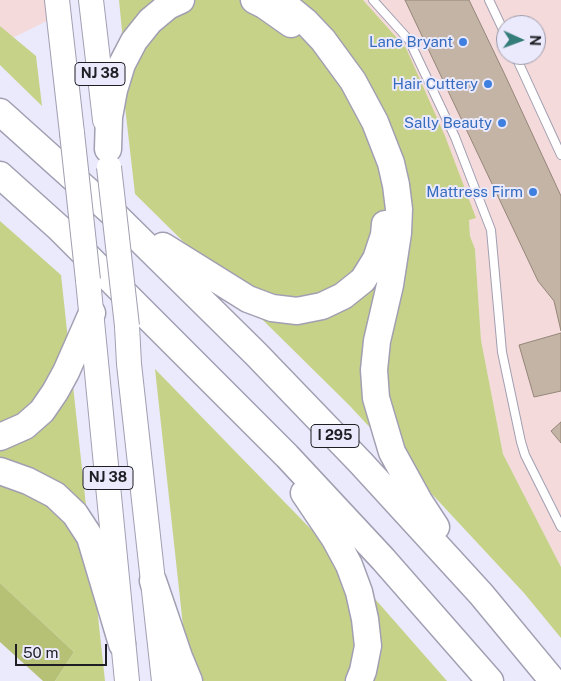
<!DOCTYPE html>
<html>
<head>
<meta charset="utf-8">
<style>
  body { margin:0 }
  #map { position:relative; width:561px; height:681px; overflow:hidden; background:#ebe9fc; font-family:"Public Sans",sans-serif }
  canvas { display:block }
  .north { position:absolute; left:496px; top:15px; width:50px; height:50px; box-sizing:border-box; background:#ebe9fc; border:1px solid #9998a6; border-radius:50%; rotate:92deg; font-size:14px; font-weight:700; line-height:20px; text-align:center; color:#1e1e24 }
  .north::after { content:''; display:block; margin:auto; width:18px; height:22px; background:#347d7a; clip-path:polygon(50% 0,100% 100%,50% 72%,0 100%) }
  .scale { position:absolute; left:15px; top:644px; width:92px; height:22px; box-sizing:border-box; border:2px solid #1e1e24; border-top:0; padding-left:6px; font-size:15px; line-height:18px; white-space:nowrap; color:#1e1e24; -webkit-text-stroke:4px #ebe9fc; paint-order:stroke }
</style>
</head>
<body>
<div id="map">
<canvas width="561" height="681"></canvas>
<div class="north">N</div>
<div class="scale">50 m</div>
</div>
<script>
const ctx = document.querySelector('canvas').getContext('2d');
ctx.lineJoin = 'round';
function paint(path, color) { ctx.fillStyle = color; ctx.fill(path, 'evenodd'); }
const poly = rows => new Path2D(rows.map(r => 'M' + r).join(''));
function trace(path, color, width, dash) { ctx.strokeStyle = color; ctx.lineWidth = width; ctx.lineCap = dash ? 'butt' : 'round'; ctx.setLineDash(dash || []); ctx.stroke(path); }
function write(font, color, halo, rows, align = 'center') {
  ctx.font = font + ' "Public Sans",sans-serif'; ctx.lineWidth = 4; ctx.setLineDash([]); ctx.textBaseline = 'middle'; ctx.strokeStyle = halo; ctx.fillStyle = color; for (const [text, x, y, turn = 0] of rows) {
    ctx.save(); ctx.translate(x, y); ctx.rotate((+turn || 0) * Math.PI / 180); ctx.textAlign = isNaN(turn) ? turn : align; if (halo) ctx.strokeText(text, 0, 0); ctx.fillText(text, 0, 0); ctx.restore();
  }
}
paint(poly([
  [0,0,57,0,59,15,0,44],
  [363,0,561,0,561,567,503,454,481,340,475,249,470,236,469,219,475,218,406,48],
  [506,25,536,25,536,55,506,55]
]), '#f5dadb');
paint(poly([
  [119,0,363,0,406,48,445,136,476,218,469,220,470,236,475,249,481,340,503,454,561,567,561,638,524,593,349,405,135,194,121,72,120,47,122,31],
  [0,26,36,56,42,106,0,65],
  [0,221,61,275,105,681,55,681,74,652,0,583],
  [155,369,340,559,447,681,189,681]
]), '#c7d289');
paint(poly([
  [0,583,74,652,55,681,43,681,0,642]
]), '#b6c175');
const building = poly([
  [405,0,469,0,505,75,561,196,561,331,554,301,538,281,405,0],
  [561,333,561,391,534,397,519,345,561,333],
  [561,422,561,443,551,431,561,422]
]);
paint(building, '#c3b4a6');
trace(building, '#948679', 1);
const service = poly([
  [373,0,409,40,455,137,491,230,502,352,521,442,525,455,561,527],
  [489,0,506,36],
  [515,55,561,155]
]);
const trunk = poly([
  [57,0,72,133],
  [91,0,105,120],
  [88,280,127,681],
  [127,326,129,364,164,681]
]);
const motorway = poly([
  [254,0,264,5,291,24],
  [279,0,305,21,323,40,353,81,375,122,391,163,396,185,399,209,398,233,390,285,377,341,374,370,376,398,392,452,419,501,436,527],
  [0,112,118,218,256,354,361,463,481,594,553,681],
  [108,149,109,117,114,90,122,64,134,41,150,21,168,6,181,0],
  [0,175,59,228,287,456,383,559,490,681],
  [163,246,248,299,272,308,297,311,322,306,343,296,363,280,376,259,384,235,385,224],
  [0,437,25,426,42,411,55,392,66,372,92,313],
  [0,471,28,481,55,495,75,514,90,537,122,644],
  [304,493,335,539,349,565,359,592,365,619,368,646,363,671,359,681],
  [153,581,179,657,189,681]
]);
trace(service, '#a19fb1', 10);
trace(trunk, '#a19fb1', 26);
trace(motorway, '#a19fb1', 29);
trace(service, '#fff', 8);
trace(trunk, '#fff', 24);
trace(motorway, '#fff', 26);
const trunkBridge = poly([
  [72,133,88,280],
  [109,167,127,326]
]);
trace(trunkBridge, '#a19fb1', 26, []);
trace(trunkBridge, '#fff', 24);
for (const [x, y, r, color] of [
  [463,42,5,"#3f7fe0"],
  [488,84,5,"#3f7fe0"],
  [502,123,5,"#3f7fe0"],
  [533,192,5,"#3f7fe0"]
]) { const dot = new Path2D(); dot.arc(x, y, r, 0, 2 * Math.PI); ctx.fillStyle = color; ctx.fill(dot); trace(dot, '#ebe9fc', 2); }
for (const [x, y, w] of [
  [100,74,50],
  [335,436,48],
  [108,478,50]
]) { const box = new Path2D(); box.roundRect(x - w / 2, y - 11.5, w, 23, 4); ctx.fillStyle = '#ebe9fc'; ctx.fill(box); trace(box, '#1e1e24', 1); }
write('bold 14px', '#1e1e24', null, [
  ["NJ 38",100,74],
  ["I 295",335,436],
  ["NJ 38",108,478]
]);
write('15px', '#366cbe', '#ebe9fc', [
  ["Lane Bryant",453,42],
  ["Hair Cuttery",478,84],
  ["Sally Beauty",492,123],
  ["Mattress Firm",523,192]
], 'right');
</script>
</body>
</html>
